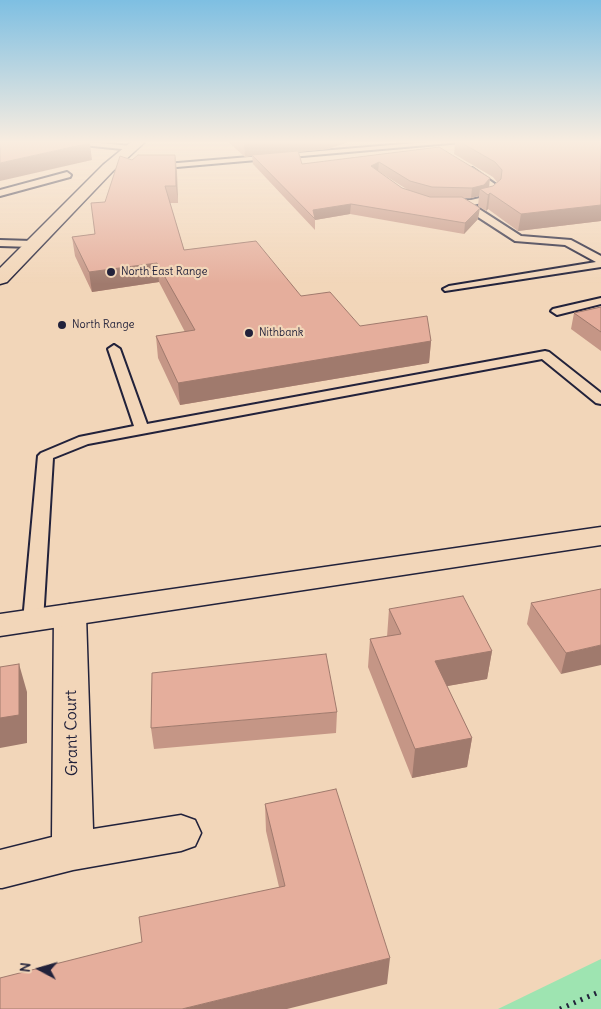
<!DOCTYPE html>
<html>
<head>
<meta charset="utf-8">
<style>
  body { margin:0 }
  #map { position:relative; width:601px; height:1009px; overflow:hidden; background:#f2d6b9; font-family:Delius,sans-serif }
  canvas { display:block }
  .north { position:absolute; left:15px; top:944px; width:50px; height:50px; -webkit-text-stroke:4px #f2d6b9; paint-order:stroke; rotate:276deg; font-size:14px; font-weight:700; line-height:20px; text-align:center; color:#22223b }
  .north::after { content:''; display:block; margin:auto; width:18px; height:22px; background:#22223b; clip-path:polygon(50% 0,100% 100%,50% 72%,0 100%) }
</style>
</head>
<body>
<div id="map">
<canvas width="601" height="1009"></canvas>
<div class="north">N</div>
</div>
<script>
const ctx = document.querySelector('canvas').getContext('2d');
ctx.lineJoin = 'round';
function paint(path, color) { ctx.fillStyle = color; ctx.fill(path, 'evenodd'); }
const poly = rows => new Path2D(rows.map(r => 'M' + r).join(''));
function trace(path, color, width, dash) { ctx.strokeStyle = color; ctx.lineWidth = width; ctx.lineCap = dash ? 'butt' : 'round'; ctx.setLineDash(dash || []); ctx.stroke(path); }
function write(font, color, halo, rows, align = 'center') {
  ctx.font = font + ' Delius,sans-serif'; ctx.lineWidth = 4.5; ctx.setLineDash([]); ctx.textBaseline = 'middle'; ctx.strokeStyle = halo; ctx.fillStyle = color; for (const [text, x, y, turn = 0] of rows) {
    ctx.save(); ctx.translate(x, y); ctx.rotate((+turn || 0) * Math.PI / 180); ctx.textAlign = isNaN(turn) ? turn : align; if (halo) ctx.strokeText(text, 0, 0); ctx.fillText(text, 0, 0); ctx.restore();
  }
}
paint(poly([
  [601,959,601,1009,498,1009]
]), '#9ee4b1');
const lane = poly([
  [53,142,89,142,132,146,136,148,132,150,53,142],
  [427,142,462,142,154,169,150,167,154,165,427,142],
  [472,168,499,187,497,194,490,201,473,205,521,236,571,240,601,256,601,267,445,291,443,289,449,286,596,262,565,245,515,241,461,206,446,205,446,201,471,200,484,197,489,193,490,188,468,171,472,168],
  [67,172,71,175,70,177,0,196,0,190,67,172],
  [0,240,32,241,37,244,32,247,0,246,0,240],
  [601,298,601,304,557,315,551,311,553,309,601,298],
  [114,345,120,349,147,424,545,351,549,352,601,393,601,404,596,403,542,359,88,444,53,458,43,621,40,626,33,628,26,626,23,621,38,456,41,453,79,437,134,426,108,349,114,345]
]);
const street = poly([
  [70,604,81,607,86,615,93,829,181,815,195,820,201,833,195,846,181,851,73,870,2,888,0,888,0,850,52,837,54,615,59,607,70,604]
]);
const secondary = poly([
  [131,142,145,142,113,171,7,282,0,284,0,268,103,165,131,142],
  [601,527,601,545,0,636,0,614,601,527]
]);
trace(lane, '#22223b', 4);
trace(street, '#22223b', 3);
trace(secondary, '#22223b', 3);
trace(poly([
  [560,1009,601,991]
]), '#22223b', 5, [2, 5.5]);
paint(lane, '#f2d6b9');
paint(street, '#f2d6b9');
paint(secondary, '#f2d6b9');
paint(poly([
  [228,142,348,142,328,149,299,152,302,164,439,147,489,187,493,186,497,182,493,177,454,154,455,142,601,142,601,221,518,231,488,209,486,211,478,206,479,196,471,198,463,198,478,219,464,234,350,214,315,220,315,230,253,164,252,156,245,157],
  [378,171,408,190,402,188],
  [175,155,178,203,170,203,184,250,301,296,360,326,431,341,429,363,180,405,158,358,156,336,185,332,159,282,92,292,75,256,72,237,95,234,105,202,132,160],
  [601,307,601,351,571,329,574,313],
  [601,589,561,674,527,624,531,603],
  [389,609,492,651,487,679,447,686,472,738,467,767,412,778,368,667,370,639,387,637],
  [337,712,336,733,154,749,151,728],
  [265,804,387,984,142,942,279,887,266,831]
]), '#c59686');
paint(poly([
  [244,142,348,142,328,149,254,156,252,155,252,156,245,157],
  [90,143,92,160,0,181,0,163],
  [175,155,177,171,178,203,176,186],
  [379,162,378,171,371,166],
  [490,178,489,188,480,189,479,196,471,198,472,188],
  [490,193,488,209,486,211,488,195],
  [351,204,350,214,315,220,313,210],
  [601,205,601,221,518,231,521,214],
  [480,208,478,219,464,234,465,223],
  [157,263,159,282,92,292,89,272],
  [431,341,429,363,180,405,178,383],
  [601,645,601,665,561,674,566,653],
  [492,651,487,679,431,689,435,661],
  [19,664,27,692,27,743,0,748,0,718],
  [472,738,467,767,412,778,415,749],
  [390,958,387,984,287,1009,182,1009]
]), '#a07a6d');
const building = poly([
  [0,142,87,142,90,143,0,163,0,142],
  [460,142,601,142,601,205,521,214,490,193,488,195,480,189,493,186,501,179,502,170,495,162,460,142],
  [439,147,490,178,484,185,472,188,432,187,410,181,379,162,371,166,402,188,430,197,462,197,480,208,465,223,351,204,313,210,315,219,252,155,298,151,302,164,439,147],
  [138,155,175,155,176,186,165,186,184,250,256,241,301,296,330,292,360,326,427,316,431,341,178,383,156,336,195,330,157,263,89,272,72,237,95,234,91,203,105,202,120,156,132,160,138,155],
  [601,307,601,332,574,313,601,307],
  [601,589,601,645,566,653,531,603,601,589],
  [463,596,492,651,435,661,472,738,415,749,370,639,401,634,389,609,463,596],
  [326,654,337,712,151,728,152,673,326,654],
  [19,664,19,715,0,718,0,667,19,664],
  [336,789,390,958,182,1009,0,1009,0,978,142,942,139,917,285,886,265,804,336,789]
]);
paint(building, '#e5ae9c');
trace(building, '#a07a6d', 1);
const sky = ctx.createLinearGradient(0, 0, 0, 284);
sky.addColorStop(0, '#7ebfe2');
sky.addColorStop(0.5, '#f9ede0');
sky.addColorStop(1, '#f9ede000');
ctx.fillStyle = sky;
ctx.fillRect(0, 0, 601, 284);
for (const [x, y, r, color] of [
  [111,272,5,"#22223b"],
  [62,325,5,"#22223b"],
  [249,333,5,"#22223b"]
]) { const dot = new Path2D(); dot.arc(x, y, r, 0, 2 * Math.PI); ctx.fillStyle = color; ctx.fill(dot); trace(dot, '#f2d6b9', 2); }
write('11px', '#22223b', '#f2d6b9', [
  ["North East Range",121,272],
  ["North Range",72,325],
  ["Nithbank",259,333]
], 'left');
write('16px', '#22223b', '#f2d6b9', [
  ["Grant Court",72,733,-91]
]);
</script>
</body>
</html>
